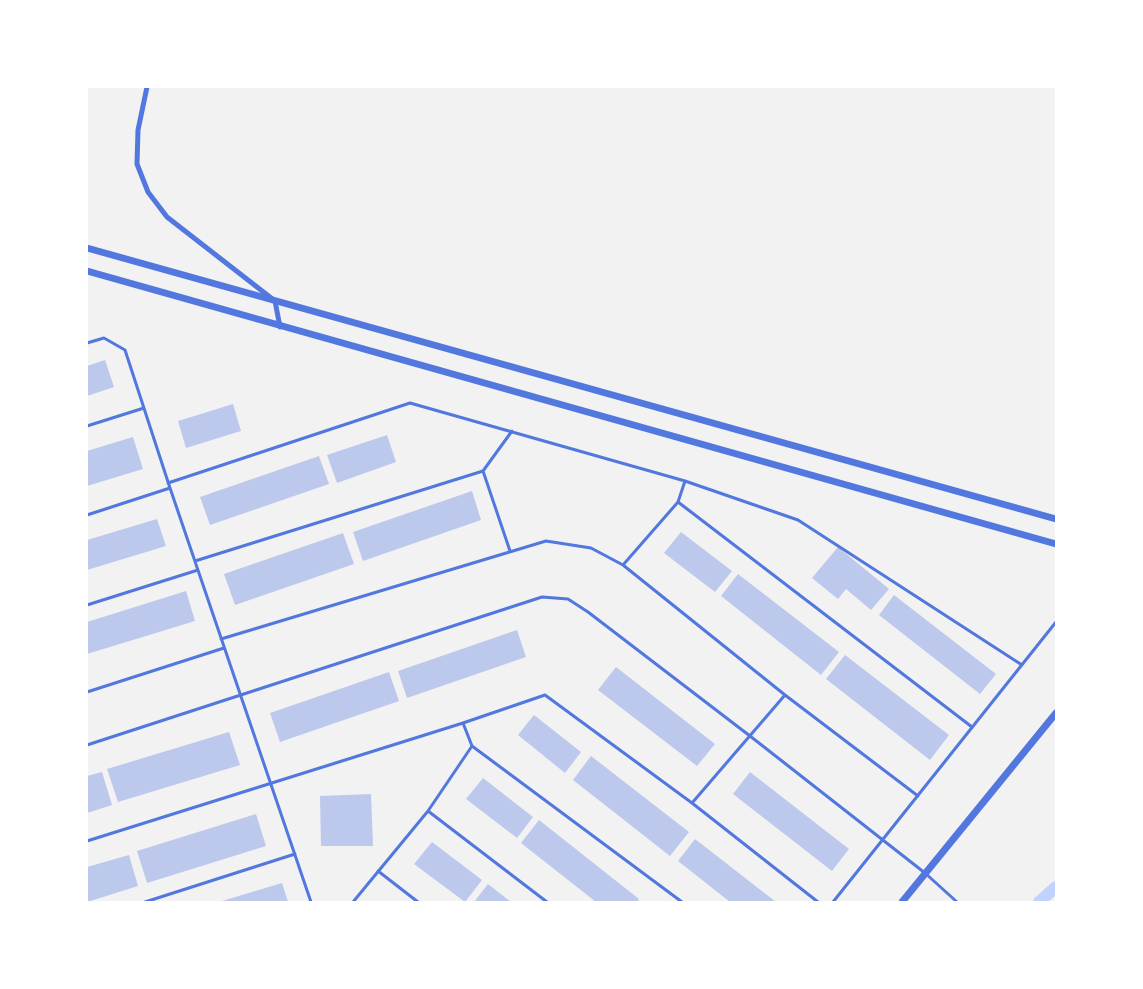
<!DOCTYPE html>
<html>
<head>
<meta charset="utf-8">
<style>
  body { margin:0 }
  #map { position:relative; width:1143px; height:989px; overflow:hidden; background:#f2f2f2; font-family:"Roboto Serif",serif }
  canvas { display:block }
  .frame { position:absolute; inset:0; border:88px solid #fff; pointer-events:none }
</style>
</head>
<body>
<div id="map">
<canvas width="1143" height="989"></canvas>
<div class="frame"></div>
</div>
<script>
const ctx = document.querySelector('canvas').getContext('2d');
ctx.lineJoin = 'round';
const poly = rows => new Path2D(rows.map(r => 'M' + r).join(''));
function trace(path, color, width, dash) { ctx.strokeStyle = color; ctx.lineWidth = width; ctx.lineCap = dash ? 'butt' : 'round'; ctx.setLineDash(dash || []); ctx.stroke(path); }
function paint(path, color) { ctx.fillStyle = color; ctx.fill(path, 'evenodd'); }
trace(poly([
  [1039,902,1056,887]
]), '#bfd3fe', 12);
paint(poly([
  [105,360,114,387,87,396,87,366],
  [233,404,241,431,186,448,178,421],
  [387,435,396,462,337,483,327,455],
  [133,437,143,469,87,486,87,451],
  [319,456,329,484,210,525,200,497],
  [472,491,481,520,363,561,353,532],
  [157,519,166,546,87,570,87,540],
  [681,532,732,571,715,592,664,553],
  [343,533,354,564,235,605,224,574],
  [838,547,889,589,871,610,846,589,838,599,812,578],
  [738,574,839,652,821,675,721,596],
  [186,591,195,621,87,654,87,622],
  [894,595,996,674,980,694,879,615],
  [517,630,526,657,407,698,398,671],
  [845,655,949,735,930,760,826,679],
  [616,667,715,744,697,766,598,690],
  [389,672,399,701,280,742,270,713],
  [534,715,581,752,565,773,518,735],
  [229,732,240,765,118,802,107,769],
  [591,756,689,832,670,856,573,780],
  [102,772,112,805,87,813,87,776],
  [750,772,849,849,832,871,733,794],
  [483,778,533,817,517,838,466,799],
  [371,794,373,846,321,846,320,796],
  [256,814,266,846,147,883,137,851],
  [539,820,639,899,637,902,596,902,521,843],
  [695,839,776,902,730,902,678,861],
  [432,842,482,880,465,902,414,864],
  [129,855,138,886,87,902,87,867],
  [282,883,288,902,222,902,222,901],
  [488,884,511,902,474,902]
]), '#bdc9ec');
trace(poly([
  [87,343,104,338,125,350,170,488,311,902],
  [87,426,144,408],
  [483,471,510,551],
  [168,483,410,403,685,481,798,520,1022,665],
  [678,502,972,727],
  [87,515,170,488],
  [195,561,483,471,512,431],
  [623,565,678,502,685,481],
  [87,605,198,570],
  [221,639,546,541,591,548,623,565,785,695,918,796],
  [87,692,224,648],
  [87,745,542,597,568,599,588,612,750,736,925,873,957,902],
  [472,746,682,902],
  [692,803,785,695],
  [428,811,547,902],
  [87,841,463,723,545,695,692,803,818,902],
  [378,871,418,902],
  [145,902,295,854],
  [353,902,428,811,472,746,463,723],
  [833,902,1056,622]
]), '#5277de', 3);
trace(poly([
  [147,87,138,130,137,164,148,192,167,217,275,301,280,327]
]), '#5277de', 5);
trace(poly([
  [87,248,1056,519],
  [87,271,1056,544],
  [902,902,1056,713]
]), '#5277de', 7);
</script>
</body>
</html>
